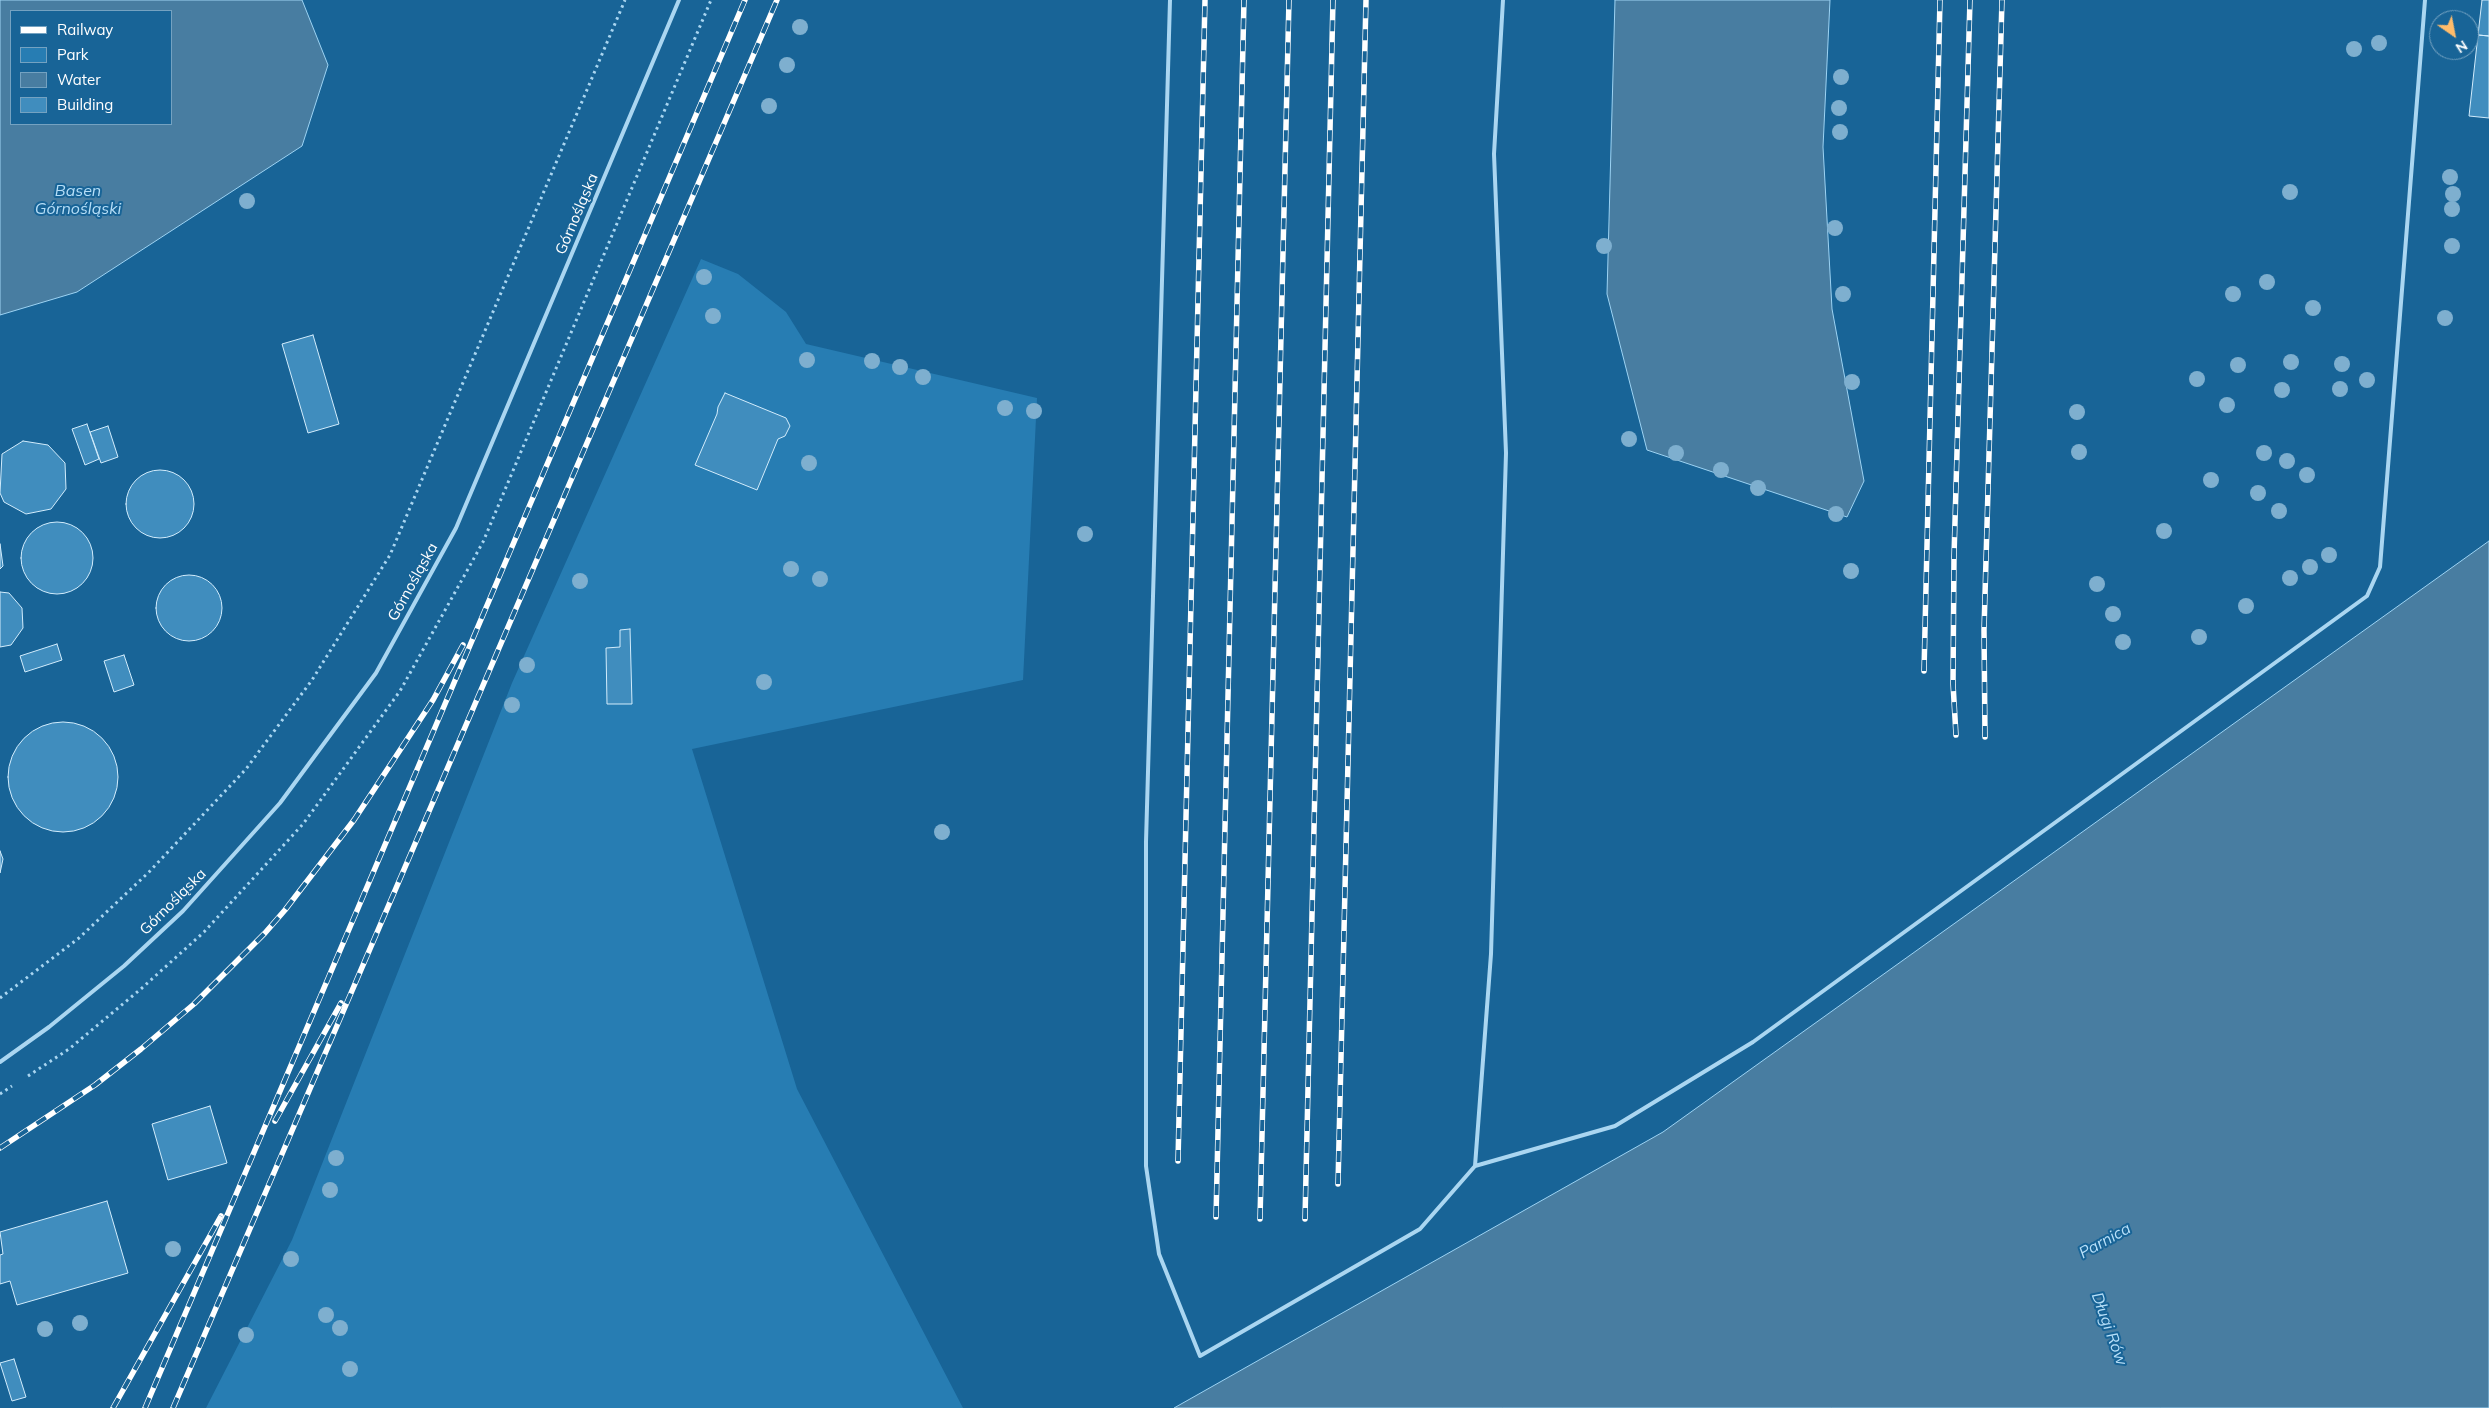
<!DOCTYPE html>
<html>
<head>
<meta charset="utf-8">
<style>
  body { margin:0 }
  #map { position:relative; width:2489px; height:1408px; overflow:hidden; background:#186497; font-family:Mulish,sans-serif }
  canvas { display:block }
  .legend { position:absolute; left:10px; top:10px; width:162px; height:115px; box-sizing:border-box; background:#186497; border:1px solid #74a2c1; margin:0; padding:6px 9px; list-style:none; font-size:15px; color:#fff }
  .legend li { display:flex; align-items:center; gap:10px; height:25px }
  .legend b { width:25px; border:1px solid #74a2c1 }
  .north { position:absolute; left:2429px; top:10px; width:50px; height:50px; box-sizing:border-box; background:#186497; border:1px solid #74a2c1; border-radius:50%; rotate:147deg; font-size:14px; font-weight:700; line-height:20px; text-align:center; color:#fff }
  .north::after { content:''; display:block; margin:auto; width:18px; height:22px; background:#ffbc6b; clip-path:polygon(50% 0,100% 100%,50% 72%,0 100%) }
</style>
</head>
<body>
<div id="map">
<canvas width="2489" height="1408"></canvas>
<ul class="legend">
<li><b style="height:6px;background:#fff"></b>Railway</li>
<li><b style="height:14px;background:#277db3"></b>Park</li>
<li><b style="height:14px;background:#487da1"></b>Water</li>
<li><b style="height:14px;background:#408dbe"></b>Building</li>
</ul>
<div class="north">N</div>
</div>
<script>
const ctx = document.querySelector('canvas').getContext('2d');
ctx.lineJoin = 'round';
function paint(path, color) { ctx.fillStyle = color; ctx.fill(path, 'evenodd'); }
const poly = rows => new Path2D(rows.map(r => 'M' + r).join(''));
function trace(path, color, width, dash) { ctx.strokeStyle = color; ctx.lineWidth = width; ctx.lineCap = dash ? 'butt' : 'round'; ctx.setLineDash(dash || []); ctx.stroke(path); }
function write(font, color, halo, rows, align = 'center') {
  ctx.font = font + ' Mulish,sans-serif'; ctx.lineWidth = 4; ctx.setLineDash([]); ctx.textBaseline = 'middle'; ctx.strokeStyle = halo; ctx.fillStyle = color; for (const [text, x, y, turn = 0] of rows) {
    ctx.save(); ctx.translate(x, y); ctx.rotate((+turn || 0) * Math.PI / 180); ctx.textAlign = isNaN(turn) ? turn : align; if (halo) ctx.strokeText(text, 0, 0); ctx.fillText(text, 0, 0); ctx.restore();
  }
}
paint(poly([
  [701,259,738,274,786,312,806,344,1037,398,1023,680,692,749,797,1089,963,1408,206,1408,292,1240,512,683]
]), '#277db3');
const water = poly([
  [0,0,302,0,328,65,302,146,77,292,0,315,0,0],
  [171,11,171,124,11,124,11,11,171,11],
  [1615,0,1830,0,1823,147,1832,309,1864,481,1847,517,1647,450,1607,294,1615,0],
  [2489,541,2489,1408,1174,1408,1663,1132,2489,541]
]);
paint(water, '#487da1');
trace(water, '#9dd3f3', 1);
const building = poly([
  [2482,0,2489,0,2489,36,2478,35,2482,0],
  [2478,35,2489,36,2489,118,2469,116,2478,35],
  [313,335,339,424,308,433,282,344,313,335],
  [725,393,786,418,790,426,785,436,778,439,757,490,695,465,717,414,718,407,725,393],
  [87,424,99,459,85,465,72,429,87,424],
  [108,426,118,457,101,463,90,432,108,426],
  [23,441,48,445,65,463,66,489,51,509,26,514,4,502,0,493,2,454,23,441],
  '126 504a34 34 0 1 1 68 0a34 34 0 1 1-68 0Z',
  '21 558a36 36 0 1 1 72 0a36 36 0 1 1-72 0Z',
  [0,544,3,566,0,569,0,544],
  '156 608a33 33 0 1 1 66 0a33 33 0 1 1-66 0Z',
  [0,592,9,593,22,608,23,628,11,645,0,647,0,592],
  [630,629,632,704,607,704,606,648,620,647,620,630,630,629],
  [57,644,62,660,25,672,20,656,57,644],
  [124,655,134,685,114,692,104,661,124,655],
  '8 777a55 55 0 1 1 110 0a55 55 0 1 1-110 0Z',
  [0,851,3,859,0,873,0,851],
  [210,1106,227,1163,168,1180,152,1124,210,1106],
  [107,1201,128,1273,17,1305,10,1281,0,1284,0,1255,3,1254,0,1232,107,1201],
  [14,1359,26,1397,12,1401,0,1363,14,1359]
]);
paint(building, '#408dbe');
trace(building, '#d2ecfc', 1);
trace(poly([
  [0,998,79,938,149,872,246,769,312,680,390,555,625,0],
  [28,1076,69,1049,142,988,204,932,303,824,400,691,483,542,711,0],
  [0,1094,12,1086]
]), '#aad6f1', 3, [2.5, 4]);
trace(poly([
  [1170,0,1146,842,1146,1166,1159,1254,1200,1356,1420,1229,1475,1166,1491,954,1506,453,1494,154,1503,0],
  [0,1062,49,1027,124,966,183,911,280,803,376,673,456,528,679,0],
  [1475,1166,1615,1126,1753,1042,2367,596,2380,567,2425,0]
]), '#aad6f1', 4);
const rail = poly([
  [1924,671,1940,0],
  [1956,735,1953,684,1954,556,1970,0],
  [1985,737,1984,630,2002,0],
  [275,1121,341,1003],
  [0,1148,95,1085,141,1049,194,1004,265,933,285,910,354,820,433,700,463,645],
  [1178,1161,1205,0],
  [1338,1184,1366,0],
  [1216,1217,1244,0],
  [1260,1219,1289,0],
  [1305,1219,1333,0],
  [113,1408,221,1216],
  [145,1408,745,0],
  [173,1408,777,0]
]);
trace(rail, '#fff', 5.5);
trace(rail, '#186497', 4, [11]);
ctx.fillStyle = '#7eafcf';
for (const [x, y] of [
  [800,27],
  [2379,43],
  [2354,49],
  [787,65],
  [1841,77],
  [769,106],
  [1839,108],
  [1840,132],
  [2450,177],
  [2290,192],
  [2453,194],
  [247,201],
  [2452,209],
  [1835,228],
  [1604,246],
  [2452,246],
  [704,277],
  [2267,282],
  [1843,294],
  [2233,294],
  [2313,308],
  [713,316],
  [2445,318],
  [807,360],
  [872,361],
  [2291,362],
  [2342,364],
  [2238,365],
  [900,367],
  [923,377],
  [2197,379],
  [2367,380],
  [1852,382],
  [2340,389],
  [2282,390],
  [2227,405],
  [1005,408],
  [1034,411],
  [2077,412],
  [1629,439],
  [2079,452],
  [1676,453],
  [2264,453],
  [2287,461],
  [809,463],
  [1721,470],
  [2307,475],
  [2211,480],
  [1758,488],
  [2258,493],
  [2279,511],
  [1836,514],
  [2164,531],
  [1085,534],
  [2329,555],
  [2310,567],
  [791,569],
  [1851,571],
  [2290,578],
  [820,579],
  [580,581],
  [2097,584],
  [2246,606],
  [2113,614],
  [2199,637],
  [2123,642],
  [527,665],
  [764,682],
  [512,705],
  [942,832],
  [336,1158],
  [330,1190],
  [173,1249],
  [291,1259],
  [326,1315],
  [80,1323],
  [340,1328],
  [45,1329],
  [246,1335],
  [350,1369]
]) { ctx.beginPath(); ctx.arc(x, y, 8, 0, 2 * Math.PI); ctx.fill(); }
write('15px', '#fff', '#186497', [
  ["Górnośląska",577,214,-67],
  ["Górnośląska",413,582,-61],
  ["Górnośląska",173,902,-45]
]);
write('italic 16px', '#b7dff8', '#186497', [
  ["Basen",78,191],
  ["Górnośląski",78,209],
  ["Parnica",2105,1241,-29],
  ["Długi Rów",2109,1329,70]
]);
</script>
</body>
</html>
